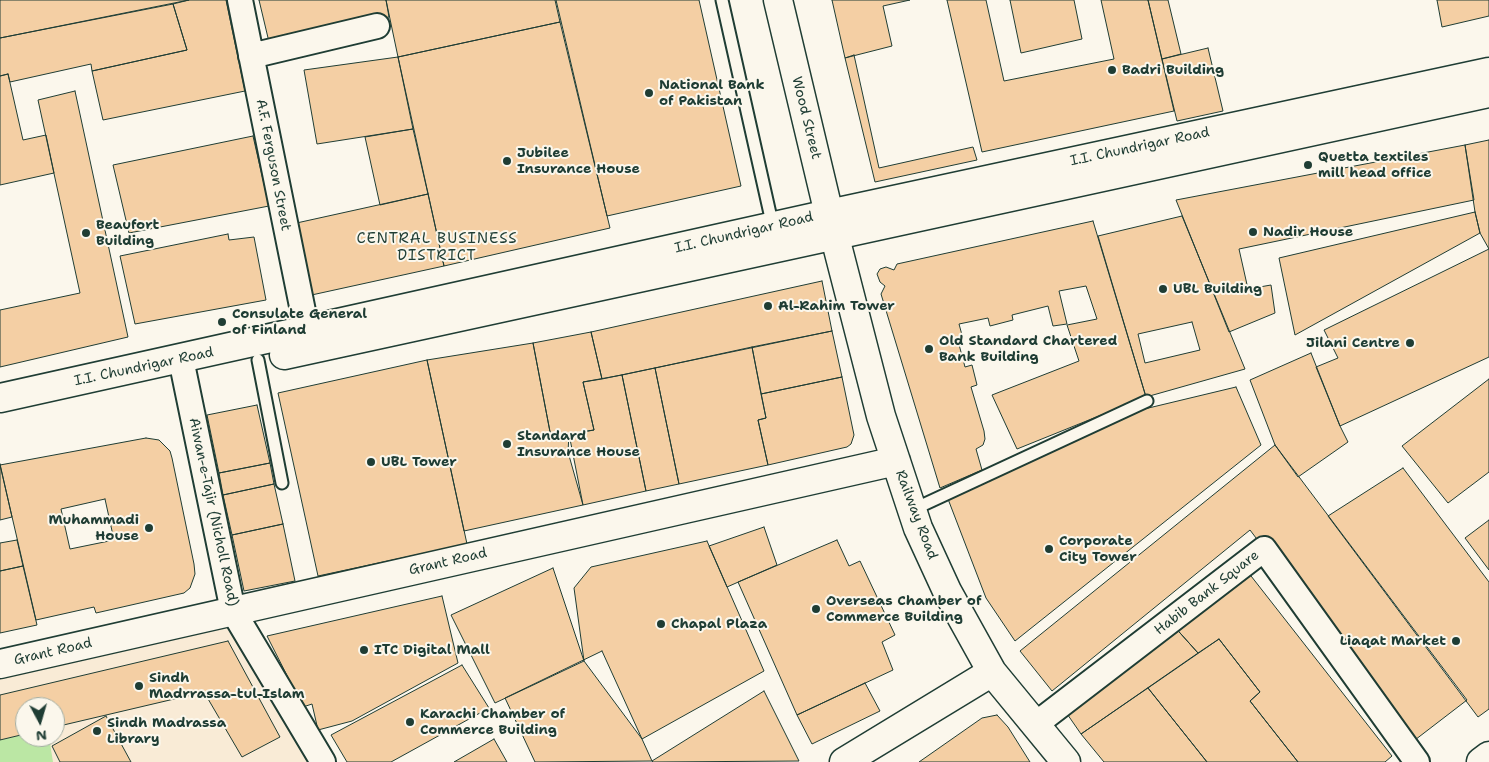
<!DOCTYPE html>
<html>
<head>
<meta charset="utf-8">
<style>
  body { margin:0 }
  #map { position:relative; width:1489px; height:762px; overflow:hidden; background:#fbf7ec; font-family:"Shantell Sans",sans-serif }
  canvas { display:block }
  .north { position:absolute; left:15px; top:697px; width:50px; height:50px; box-sizing:border-box; background:#fbf7ec; border:1px solid #a3ada2; border-radius:50%; rotate:174deg; font-size:14px; font-weight:700; line-height:20px; text-align:center; color:#1f3d34 }
  .north::after { content:''; display:block; margin:auto; width:18px; height:22px; background:#1f3d34; clip-path:polygon(50% 0,100% 100%,50% 72%,0 100%) }
</style>
</head>
<body>
<div id="map">
<canvas width="1489" height="762"></canvas>
<div class="north">N</div>
</div>
<script>
const ctx = document.querySelector('canvas').getContext('2d');
ctx.lineJoin = 'round';
function paint(path, color) { ctx.fillStyle = color; ctx.fill(path, 'evenodd'); }
const poly = rows => new Path2D(rows.map(r => 'M' + r).join(''));
function trace(path, color, width, dash) { ctx.strokeStyle = color; ctx.lineWidth = width; ctx.lineCap = dash ? 'butt' : 'round'; ctx.setLineDash(dash || []); ctx.stroke(path); }
function write(font, color, halo, rows, align = 'center') {
  ctx.font = font + ' "Shantell Sans",sans-serif'; ctx.lineWidth = 4; ctx.setLineDash([]); ctx.textBaseline = 'middle'; ctx.strokeStyle = halo; ctx.fillStyle = color; for (const [text, x, y, turn = 0] of rows) {
    ctx.save(); ctx.translate(x, y); ctx.rotate((+turn || 0) * Math.PI / 180); ctx.textAlign = isNaN(turn) ? turn : align; if (halo) ctx.strokeText(text, 0, 0); ctx.fillText(text, 0, 0); ctx.restore();
  }
}
paint(poly([
  [233,611,323,762,0,762,0,665],
  [25,707,55,707,55,737,25,737]
]), '#f9ebd6');
paint(poly([
  [25,734,25,737,49,737,53,762,0,762,0,740]
]), '#bbe7a4');
const building = poly([
  [0,0,189,0,0,38,0,0],
  [189,0,226,0,245,91,103,120,92,71,187,50,173,4,189,0],
  [259,0,386,0,389,17,269,42,259,0],
  [386,0,555,0,560,22,398,57,386,0],
  [556,0,699,0,741,186,607,216,556,0],
  [832,0,910,0,883,6,892,46,845,58,832,0],
  [947,0,986,0,1004,81,1114,59,1101,0,1148,0,1174,111,982,152,947,0],
  [1010,0,1074,0,1082,39,1021,53,1010,0],
  [1148,0,1168,0,1181,54,1162,59,1148,0],
  [1437,0,1489,0,1489,16,1442,27,1437,0],
  [173,4,187,50,92,71,91,64,10,82,8,74,0,76,0,38,173,4],
  [560,22,610,228,444,266,398,57,560,22],
  [1208,48,1223,111,1177,121,1162,59,1208,48],
  [854,55,879,168,973,147,977,160,875,182,845,58,854,55],
  [398,57,413,129,317,144,304,70,398,57],
  [8,74,23,140,46,135,54,173,0,185,0,76,8,74],
  [75,91,128,337,0,367,0,310,80,293,38,100,75,91],
  [413,129,428,194,380,205,365,137,413,129],
  [253,136,269,206,129,233,113,165,253,136],
  [1489,140,1489,249,1480,233,1475,212,1465,145,1489,140],
  [1465,145,1474,200,1239,249,1248,289,1271,285,1275,313,1229,332,1176,200,1465,145],
  [428,194,444,266,307,296,292,224,428,194],
  [1475,212,1480,233,1295,335,1279,258,1475,212],
  [1182,216,1245,369,1146,397,1098,236,1182,216],
  [1192,322,1200,350,1145,363,1138,334,1192,322],
  [1093,221,1146,397,1017,449,992,395,1079,361,1067,325,1097,319,1086,286,1059,291,1067,324,1053,326,1048,306,1012,315,1013,320,990,326,988,318,959,324,962,335,957,337,965,367,972,365,977,385,971,387,984,431,985,439,983,445,976,449,982,470,940,488,881,294,885,286,880,282,877,274,880,269,886,267,894,270,897,264,1093,221],
  [228,234,229,240,254,237,266,300,135,324,120,256,228,234],
  [1489,249,1489,357,1340,426,1316,367,1338,358,1324,330,1489,249],
  [822,281,832,331,602,379,591,332,822,281],
  [832,331,842,377,761,394,752,347,832,331],
  [591,332,602,379,583,382,594,430,551,437,533,343,591,332],
  [533,343,551,437,569,434,568,452,583,505,464,531,427,360,533,343],
  [752,347,766,418,758,420,768,465,679,484,655,368,752,347],
  [1311,353,1340,426,1348,442,1298,477,1275,445,1250,380,1311,353],
  [427,360,467,544,318,576,278,393,427,360],
  [655,368,679,484,646,491,622,375,655,368],
  [622,375,646,491,583,505,569,434,594,430,583,382,622,375],
  [842,377,854,435,851,444,847,447,768,465,758,420,766,418,761,394,842,377],
  [1489,379,1489,472,1448,503,1402,446,1489,379],
  [1236,387,1261,445,1015,641,986,598,948,499,1136,411,1236,387],
  [257,405,270,463,219,473,207,415,257,405],
  [146,438,159,440,170,451,172,458,194,564,195,574,190,588,184,593,96,613,94,607,36,620,0,465,146,438],
  [105,499,114,540,70,549,61,509,105,499],
  [1275,445,1467,700,1411,743,1250,530,1052,691,1020,651,1275,445],
  [270,463,274,484,223,495,219,473,270,463],
  [0,464,12,517,0,520,0,464],
  [1403,468,1489,582,1489,709,1478,717,1328,516,1403,468],
  [274,484,283,524,232,535,223,495,274,484],
  [1489,520,1489,570,1465,538,1489,520],
  [283,524,295,581,244,591,232,535,283,524],
  [764,527,777,565,727,587,709,546,764,527],
  [17,540,23,566,0,571,0,543,17,540],
  [837,540,849,566,860,561,895,635,882,642,893,670,797,715,738,582,837,540],
  [707,541,764,671,642,739,584,661,574,588,591,567,707,541],
  [23,566,37,625,0,633,0,571,23,566],
  [1244,567,1392,756,1385,762,1298,762,1250,701,1260,692,1219,639,1198,653,1172,624,1244,567],
  [553,568,584,661,495,703,451,615,553,568],
  [442,596,458,663,352,721,318,730,312,704,303,707,267,636,442,596],
  [1172,624,1198,653,1081,734,1063,708,1172,624],
  [1219,639,1260,692,1250,701,1298,762,1207,762,1148,688,1219,639],
  [228,641,280,737,242,757,204,692,55,727,55,707,25,707,25,734,0,740,0,695,228,641],
  [602,651,652,761,535,762,505,698,602,651],
  [462,665,489,708,391,762,347,762,331,735,462,665],
  [865,683,880,711,812,744,797,715,865,683],
  [1148,688,1207,762,1104,762,1081,734,1148,688],
  [764,691,799,761,653,762,652,761,764,691],
  [997,715,1008,727,1030,762,919,762,982,718,997,715],
  [106,716,131,762,60,762,52,746,106,716],
  [494,739,507,762,454,762,494,739]
]);
paint(building, '#f4cfa4');
trace(building, '#1f3d34', 1);
const lane = poly([
  [722,0,773,227],
  [258,360,282,483],
  [912,510,1147,401]
]);
const street = poly([
  [240,0,307,331],
  [251,56,377,26],
  [181,359,233,611,323,762],
  [1036,724,1264,549,1417,762]
]);
const secondary = poly([
  [778,0,829,214,881,416,918,528,947,591,992,672,1066,762],
  [0,664,896,461],
  [844,762,992,672]
]);
const primary = poly([
  [284,355,1489,93],
  [0,398,829,214,1489,72]
]);
const highway = poly([
  [1481,762,1489,756]
]);
trace(lane, '#1f3d34', 15);
trace(street, '#1f3d34', 28);
trace(secondary, '#1f3d34', 31);
trace(primary, '#1f3d34', 31);
trace(highway, '#1f3d34', 31);
trace(lane, '#fbf7ec', 11);
trace(street, '#fbf7ec', 24);
trace(secondary, '#fbf7ec', 28);
trace(primary, '#fbf7ec', 28);
trace(highway, '#fbf7ec', 28);
for (const [x, y, r, color] of [
  [1112,70,5,"#1f3d34"],
  [649,93,5,"#1f3d34"],
  [507,161,5,"#1f3d34"],
  [1308,165,5,"#1f3d34"],
  [1253,232,5,"#1f3d34"],
  [86,233,5,"#1f3d34"],
  [1163,289,5,"#1f3d34"],
  [768,306,5,"#1f3d34"],
  [222,322,5,"#1f3d34"],
  [1410,343,5,"#1f3d34"],
  [929,349,5,"#1f3d34"],
  [507,444,5,"#1f3d34"],
  [371,462,5,"#1f3d34"],
  [149,528,5,"#1f3d34"],
  [1049,549,5,"#1f3d34"],
  [816,609,5,"#1f3d34"],
  [661,624,5,"#1f3d34"],
  [1456,641,5,"#1f3d34"],
  [364,650,5,"#1f3d34"],
  [139,686,5,"#1f3d34"],
  [410,722,5,"#1f3d34"],
  [97,731,5,"#1f3d34"]
]) { const dot = new Path2D(); dot.arc(x, y, r, 0, 2 * Math.PI); ctx.fillStyle = color; ctx.fill(dot); trace(dot, '#fbf7ec', 2); }
write('bold 14px', '#1f3d34', '#fbf7ec', [
  ["Badri Building",1122,70],
  ["National Bank",659,85],
  ["of Pakistan",659,101],
  ["Jubilee",517,153],
  ["Insurance House",517,169],
  ["Quetta textiles",1318,157],
  ["mill head office",1318,173],
  ["Beaufort",96,225],
  ["Building",96,241],
  ["Nadir House",1263,232],
  ["UBL Building",1173,289],
  ["Al-Rahim Tower",778,306],
  ["Consulate General",232,314],
  ["of Finland",232,330],
  ["Old Standard Chartered",939,341],
  ["Bank Building",939,357],
  ["Jilani Centre",1400,343,"right"],
  ["Standard",517,436],
  ["Insurance House",517,452],
  ["UBL Tower",381,462],
  ["Muhammadi",139,520,"right"],
  ["House",139,536,"right"],
  ["Corporate",1059,541],
  ["City Tower",1059,557],
  ["Overseas Chamber of",826,601],
  ["Commerce Building",826,617],
  ["Chapal Plaza",671,624],
  ["Liaqat Market",1446,641,"right"],
  ["ITC Digital Mall",374,650],
  ["Sindh",149,678],
  ["Madrrassa-tul-Islam",149,694],
  ["Karachi Chamber of",420,714],
  ["Commerce Building",420,730],
  ["Sindh Madrassa",107,723],
  ["Library",107,739]
], 'left');
write('14px', '#1f3d34', '#fbf7ec', [
  ["Wood Street",806,118,76],
  ["I.I. Chundrigar Road",1140,147,-12],
  ["A.F. Ferguson Street",273,165,79],
  ["I.I. Chundrigar Road",744,233,-13],
  ["I.I. Chundrigar Road",144,367,-12],
  ["Aiwan-e-Tajir (Nicholl Road)",213,512,78],
  ["Railway Road",916,515,69],
  ["Grant Road",448,562,-13],
  ["Habib Bank Square",1207,593,-38],
  ["Grant Road",53,652,-13]
]);
ctx.letterSpacing = '1px';
write('15px', '#1f3d34', '#fbf7ec', [
  ["CENTRAL BUSINESS",437,239],
  ["DISTRICT",437,256]
]);
ctx.letterSpacing = '0px';
</script>
</body>
</html>
